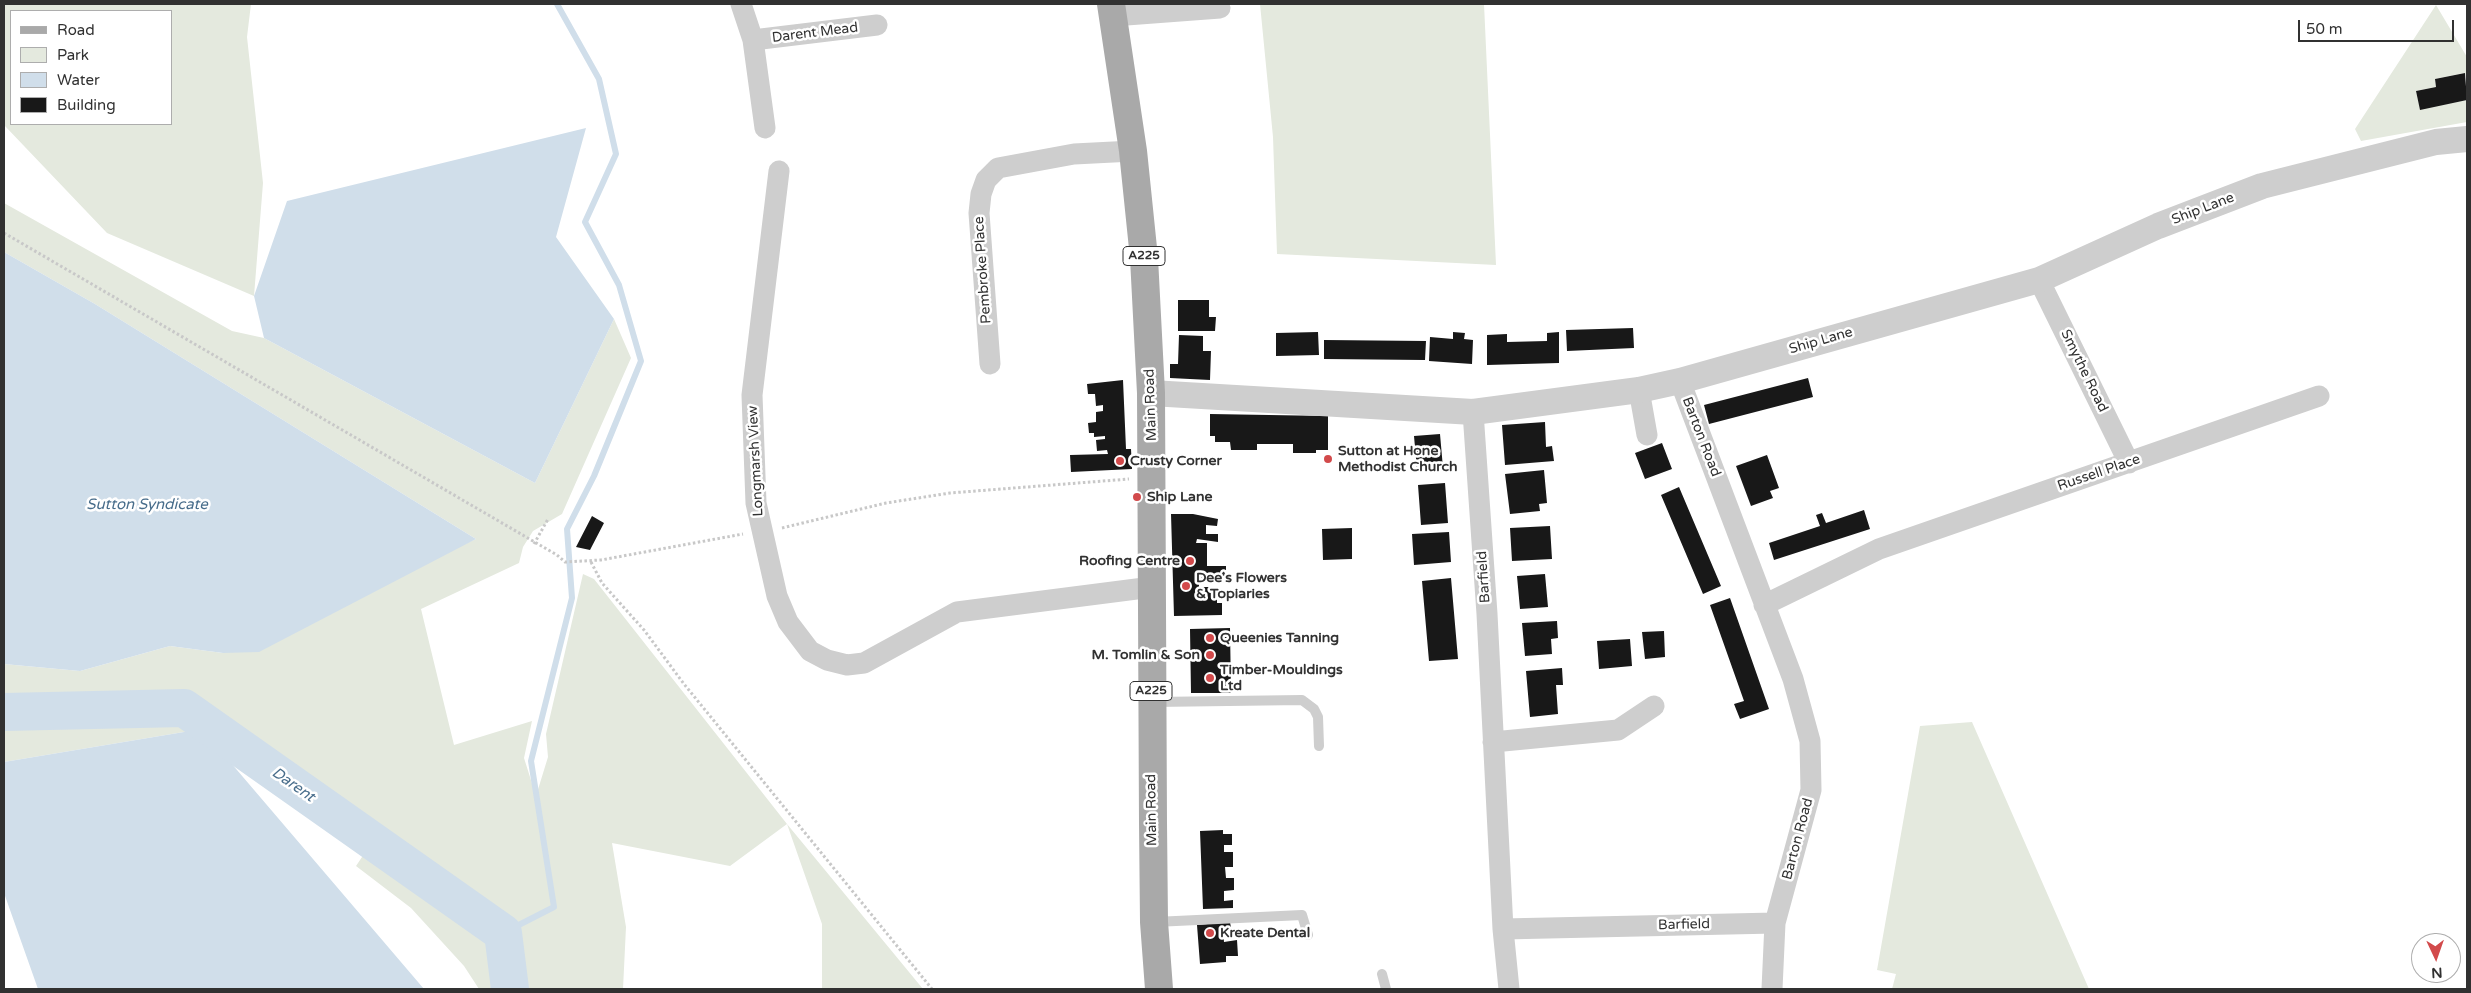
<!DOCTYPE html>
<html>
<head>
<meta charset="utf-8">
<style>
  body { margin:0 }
  #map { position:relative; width:2471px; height:993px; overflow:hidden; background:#fff; font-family:"Varela Round",sans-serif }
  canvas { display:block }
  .frame { position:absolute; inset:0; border:5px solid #313131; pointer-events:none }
  .legend { position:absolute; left:10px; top:10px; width:162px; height:115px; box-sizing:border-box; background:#fff; border:1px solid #adadad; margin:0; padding:6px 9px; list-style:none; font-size:15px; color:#313131 }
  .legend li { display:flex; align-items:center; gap:10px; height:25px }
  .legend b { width:25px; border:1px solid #adadad }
  .north { position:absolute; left:2411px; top:933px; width:50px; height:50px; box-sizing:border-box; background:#fff; border:1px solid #adadad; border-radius:50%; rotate:177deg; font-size:14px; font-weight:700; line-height:20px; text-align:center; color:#313131 }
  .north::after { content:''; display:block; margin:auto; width:18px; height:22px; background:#d24a4b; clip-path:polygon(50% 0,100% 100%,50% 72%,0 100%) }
  .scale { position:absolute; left:2298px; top:20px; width:156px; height:22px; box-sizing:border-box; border:2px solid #313131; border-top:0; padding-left:6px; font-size:15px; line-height:18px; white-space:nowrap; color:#313131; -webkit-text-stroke:4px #fff; paint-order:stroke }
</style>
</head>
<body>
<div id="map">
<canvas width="2471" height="993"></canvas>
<div class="frame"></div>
<ul class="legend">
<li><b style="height:6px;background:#a9a9a9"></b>Road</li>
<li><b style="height:14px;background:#e4e9de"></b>Park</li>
<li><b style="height:14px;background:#d0deea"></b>Water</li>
<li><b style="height:14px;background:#181818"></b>Building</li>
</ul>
<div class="north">N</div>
<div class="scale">50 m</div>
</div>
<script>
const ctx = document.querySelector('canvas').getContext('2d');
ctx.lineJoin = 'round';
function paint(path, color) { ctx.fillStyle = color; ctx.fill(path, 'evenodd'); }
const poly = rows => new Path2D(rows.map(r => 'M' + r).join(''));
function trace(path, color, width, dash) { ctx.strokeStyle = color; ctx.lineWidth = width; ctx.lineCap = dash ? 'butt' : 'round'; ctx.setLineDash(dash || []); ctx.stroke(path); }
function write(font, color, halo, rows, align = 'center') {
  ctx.font = font + ' "Varela Round",sans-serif'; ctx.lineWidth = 5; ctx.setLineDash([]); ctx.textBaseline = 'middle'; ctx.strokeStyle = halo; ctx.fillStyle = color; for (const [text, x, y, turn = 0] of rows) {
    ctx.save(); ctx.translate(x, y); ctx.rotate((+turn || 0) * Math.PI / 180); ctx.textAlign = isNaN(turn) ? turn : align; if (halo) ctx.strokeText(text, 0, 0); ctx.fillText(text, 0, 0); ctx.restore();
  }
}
paint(poly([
  [4,4,251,4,247,37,263,183,254,296,107,233,4,125],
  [171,11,171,124,11,124,11,11],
  [1260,4,1484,4,1496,265,1277,254,1273,137],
  [2436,5,2467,57,2467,82,2465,73,2435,79,2436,87,2416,91,2420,109,2467,100,2467,122,2361,141,2355,129],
  [4,203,232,331,264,338,535,483,614,319,631,358,562,514,533,531,523,547,519,563,421,609,454,745,532,721,524,758,536,796,548,757,546,734,583,574,594,579,787,824,923,989,822,989,822,924,787,824,730,866,612,843,626,927,623,989,479,989,464,966,411,908,356,866,380,830,210,705,202,729,4,762,4,664,80,671,170,646,223,653,476,539,95,304,4,252],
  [1972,722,2089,989,1892,989,1896,974,1877,970,1920,726]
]), '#e4e9de');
paint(poly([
  [586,128,556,237,614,319,535,483,264,338,254,296,287,201],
  [4,252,95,304,476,539,259,652,223,653,170,646,80,671,4,664],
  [202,729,424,989,38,989,4,893,4,762]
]), '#d0deea');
trace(poly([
  [503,933,554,907,531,761,572,598,567,529,594,476,641,361,619,285,585,222,616,154,599,79,557,4]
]), '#d0deea', 6);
trace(poly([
  [4,712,184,708,503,933,510,989]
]), '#d0deea', 38);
paint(poly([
  [2465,73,2467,100,2420,110,2416,91,2436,87,2435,79],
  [1178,300,1209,300,1209,317,1216,317,1215,331,1178,331],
  [1633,328,1634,348,1567,351,1566,330],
  [1318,332,1319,355,1276,356,1276,333],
  [1453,332,1465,333,1464,339,1473,340,1472,364,1429,361,1430,337,1453,339],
  [1559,332,1559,363,1487,365,1487,335,1507,334,1507,342,1547,341,1547,333],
  [1179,335,1203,336,1203,351,1211,351,1210,380,1170,378,1170,364,1178,364],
  [1324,340,1426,341,1425,360,1324,359],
  [1808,378,1813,397,1709,424,1704,405],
  [1123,380,1126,449,1131,449,1132,469,1071,472,1070,455,1108,454,1107,450,1097,451,1096,440,1105,439,1105,436,1094,437,1094,433,1089,433,1088,423,1096,422,1096,412,1103,411,1103,405,1096,406,1095,394,1088,394,1087,384],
  [1210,414,1328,416,1328,450,1316,450,1316,453,1293,453,1293,444,1257,444,1257,450,1231,450,1230,442,1215,442,1215,436,1210,436],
  [1545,422,1546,447,1552,446,1554,461,1505,465,1502,425],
  [1440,434,1443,468,1417,470,1414,436],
  [1662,443,1672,469,1645,479,1635,453],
  [1767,455,1779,488,1770,491,1773,498,1751,506,1736,466],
  [1544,470,1547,503,1539,504,1540,511,1510,514,1505,474],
  [1445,483,1448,523,1421,525,1418,485],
  [1679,487,1721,586,1703,594,1661,495],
  [1864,510,1870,529,1774,560,1769,543,1820,526,1816,515,1822,513,1826,523],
  [1171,514,1193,514,1218,519,1217,526,1206,525,1206,534,1218,534,1218,542,1197,539,1196,543,1207,543,1207,566,1226,566,1226,582,1199,583,1199,587,1217,587,1217,603,1222,603,1222,615,1174,616],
  [592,516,604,523,590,550,576,547],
  [1550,526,1552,559,1512,561,1510,528],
  [1352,528,1352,559,1323,560,1322,529],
  [1449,532,1451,562,1414,565,1412,534],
  [1545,574,1548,607,1520,609,1517,576],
  [1451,578,1458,659,1429,661,1422,581],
  [1730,598,1769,709,1740,719,1734,704,1744,701,1710,605],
  [1557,621,1558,638,1551,639,1552,654,1525,656,1522,623],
  [1230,628,1231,693,1191,693,1190,629],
  [1664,631,1665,657,1645,659,1642,632],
  [1630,639,1632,666,1599,669,1597,641],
  [1562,668,1563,685,1556,685,1558,714,1530,717,1526,671],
  [1223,830,1223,834,1232,834,1232,845,1224,845,1224,852,1233,852,1233,867,1225,867,1226,878,1234,878,1234,890,1224,891,1224,901,1233,900,1233,908,1203,909,1200,831],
  [1230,922,1231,928,1223,929,1224,942,1237,940,1238,956,1226,956,1226,962,1200,964,1197,925]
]), '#181818');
trace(poly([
  [4,233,557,555,565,562,601,560,743,534],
  [782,528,886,503,950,493,1129,479],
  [534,544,548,519],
  [591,562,602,583,644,630,684,684,932,989]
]), '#c8c8c8', 3, [2.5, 2.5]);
trace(poly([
  [1154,702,1302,700,1314,709,1318,717,1319,746],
  [1155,922,1302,915,1308,935],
  [1382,974,1386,989]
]), '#cecece', 10);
trace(poly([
  [741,4,753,40,765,128],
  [1113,16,1220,8],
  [753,40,877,25],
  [779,171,752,395,756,503,777,596,788,622,810,651,827,660,847,665,864,663,957,612,1152,587],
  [2039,280,2129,463],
  [990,364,979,213,981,194,986,180,998,168,1074,154,1133,151],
  [1680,381,1793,679,1810,741,1811,790,1775,923,1772,989],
  [1639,390,1647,435],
  [1473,412,1487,614,1503,929,1509,989],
  [1764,605,1879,549,2319,396],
  [1493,742,1618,730,1654,706],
  [1503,929,1775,923]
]), '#cecece', 21);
trace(poly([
  [1151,393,1473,412,1639,390,1680,381,2039,280,2158,226,2262,186,2436,142,2467,139]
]), '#cecece', 26);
trace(poly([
  [1111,4,1133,151,1144,258,1151,393,1153,823,1154,922,1159,989]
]), '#a9a9a9', 28);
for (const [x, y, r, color] of [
  [1328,459,5,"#d24a4b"],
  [1120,461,5,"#d24a4b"],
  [1137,497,5,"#d24a4b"],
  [1190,561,5,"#d24a4b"],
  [1186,586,5,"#d24a4b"],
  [1210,638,5,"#d24a4b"],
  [1210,655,5,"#d24a4b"],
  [1210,678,5,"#d24a4b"],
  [1210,933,5,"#d24a4b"]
]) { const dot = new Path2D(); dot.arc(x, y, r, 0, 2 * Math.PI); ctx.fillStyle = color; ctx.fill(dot); trace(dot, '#fff', 2); }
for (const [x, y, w] of [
  [1144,256,42],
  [1151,691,42]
]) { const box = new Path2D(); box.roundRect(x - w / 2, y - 9.5, w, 19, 4); ctx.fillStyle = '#fff'; ctx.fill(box); trace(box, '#313131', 1); }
write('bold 12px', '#313131', null, [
  ["A225",1144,256],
  ["A225",1151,691]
]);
write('14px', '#313131', '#fff', [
  ["Darent Mead",815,33,-7],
  ["Ship Lane",2203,209,-21],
  ["Pembroke Place",983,270,-94],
  ["Ship Lane",1821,341,-16],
  ["Smythe Road",2084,371,64],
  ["Main Road",1151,405,-92],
  ["Barton Road",1701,437,69],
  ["Longmarsh View",756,461,-93],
  ["Russell Place",2099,473,-19],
  ["Barfield",1484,577,-94],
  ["Main Road",1152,810,-91],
  ["Barton Road",1798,839,-75],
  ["Barfield",1684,925,-1]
]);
write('bold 14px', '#313131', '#fff', [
  ["Sutton at Hone",1338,451],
  ["Methodist Church",1338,467],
  ["Crusty Corner",1130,461],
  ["Ship Lane",1147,497],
  ["Roofing Centre",1180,561,"right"],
  ["Dee's Flowers",1196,578],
  ["& Topiaries",1196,594],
  ["Queenies Tanning",1220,638],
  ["M. Tomlin & Son",1200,655,"right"],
  ["Timber-Mouldings",1220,670],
  ["Ltd",1220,686],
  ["Kreate Dental",1220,933]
], 'left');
write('italic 15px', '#486d8b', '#fff', [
  ["Sutton Syndicate",147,505],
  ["Darent",293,785,35]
]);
</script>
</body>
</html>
